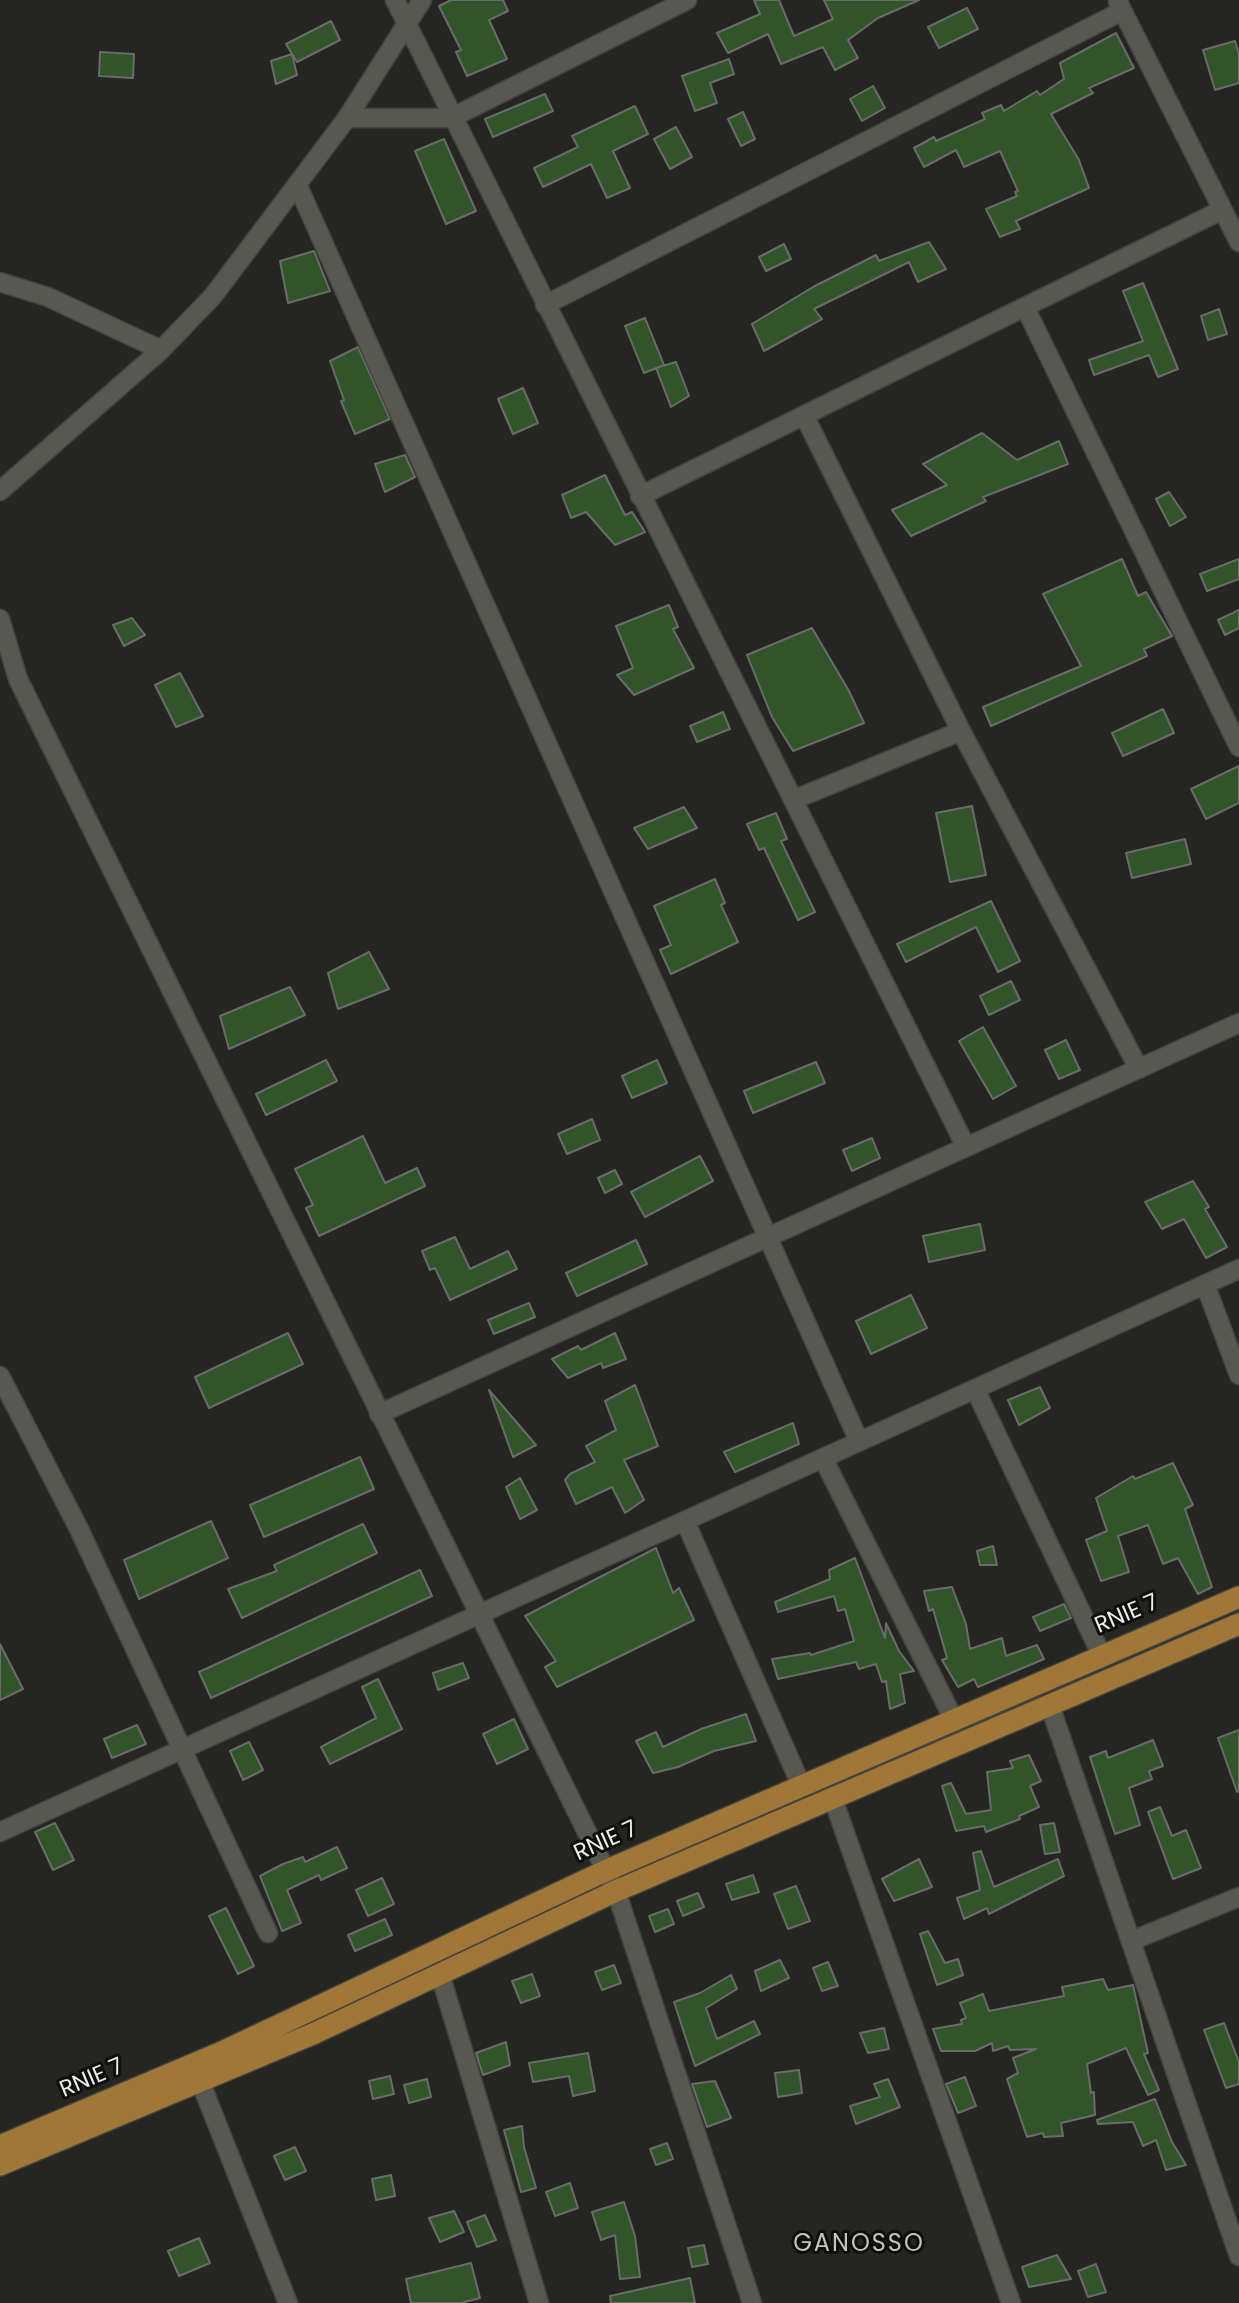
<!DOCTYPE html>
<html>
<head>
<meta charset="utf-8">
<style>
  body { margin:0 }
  canvas { display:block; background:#252521 }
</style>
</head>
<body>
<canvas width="1239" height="2303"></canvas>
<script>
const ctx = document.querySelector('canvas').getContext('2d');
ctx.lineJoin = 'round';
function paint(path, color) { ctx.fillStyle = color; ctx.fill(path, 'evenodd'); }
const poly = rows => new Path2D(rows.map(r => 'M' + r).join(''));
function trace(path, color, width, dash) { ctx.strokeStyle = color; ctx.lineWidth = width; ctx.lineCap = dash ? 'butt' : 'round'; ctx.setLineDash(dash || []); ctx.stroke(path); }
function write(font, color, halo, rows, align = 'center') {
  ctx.font = font + ' Poppins,sans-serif'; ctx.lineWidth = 6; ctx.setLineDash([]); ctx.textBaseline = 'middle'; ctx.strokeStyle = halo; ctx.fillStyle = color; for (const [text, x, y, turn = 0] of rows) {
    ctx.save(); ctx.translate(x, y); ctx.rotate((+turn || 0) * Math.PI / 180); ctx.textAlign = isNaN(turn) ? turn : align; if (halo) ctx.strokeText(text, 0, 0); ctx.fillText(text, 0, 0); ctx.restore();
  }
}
const building = poly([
  [451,0,503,0,508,11,489,20,507,59,467,76,456,52,461,50,439,6,451,0],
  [754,0,779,0,794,36,833,19,824,0,919,0,878,18,848,40,858,58,835,70,823,47,781,64,768,34,728,53,717,33,760,14,754,0],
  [967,8,978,29,939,48,928,27,967,8],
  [331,21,340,40,297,62,286,44,331,21],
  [1116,33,1134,68,1089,88,1093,93,1051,114,1079,160,1089,188,1016,221,1020,229,1000,237,986,209,1017,196,1015,192,1018,191,1000,151,964,167,956,150,924,167,914,148,934,137,936,141,985,119,982,113,1001,105,1004,111,1037,91,1040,95,1064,79,1060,63,1116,33],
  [1235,41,1239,54,1239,83,1215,90,1203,50,1235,41],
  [100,52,134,54,133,78,99,76,100,52],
  [292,54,297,75,276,84,271,61,292,54],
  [729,59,734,74,710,83,717,103,695,111,682,76,729,59],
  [873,86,885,108,862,121,850,99,873,86],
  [545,94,553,111,493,137,485,119,545,94],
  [635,106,648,134,613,151,630,188,607,198,591,164,543,187,534,168,578,147,572,136,635,106],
  [743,112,755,139,741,146,728,119,743,112],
  [676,127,692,157,670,169,654,139,676,127],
  [444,139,476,211,446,224,415,151,444,139],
  [929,242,946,269,918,282,909,262,814,309,822,319,764,351,752,324,813,287,876,255,879,261,929,242],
  [784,244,791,259,766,271,759,257,784,244],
  [314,251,330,291,288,303,280,261,314,251],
  [1143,283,1178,369,1158,377,1149,355,1094,375,1089,360,1143,341,1123,291,1143,283],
  [1219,309,1227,334,1208,340,1201,316,1219,309],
  [645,318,664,365,644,373,625,326,645,318],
  [358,347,390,419,355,434,341,401,344,400,330,361,358,347],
  [676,362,689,396,671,407,656,368,676,362],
  [523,388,538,423,513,434,498,399,523,388],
  [982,433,1017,460,1059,441,1068,464,983,497,986,501,911,536,892,510,947,485,923,464,982,433],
  [405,455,415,477,385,492,375,464,405,455],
  [605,475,625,515,632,512,645,532,615,545,586,512,571,518,562,495,605,475],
  [1169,492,1186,517,1170,526,1156,499,1169,492],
  [1122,559,1138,596,1146,592,1172,636,1144,649,1147,656,991,726,983,707,1081,666,1043,594,1122,559],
  [1239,559,1239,579,1207,591,1200,574,1239,559],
  [669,605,678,627,673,629,694,668,634,695,617,675,633,668,616,626,669,605],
  [1239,610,1239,628,1225,635,1218,620,1239,610],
  [132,618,145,635,124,646,113,625,132,618],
  [812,628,849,691,864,723,793,751,772,717,747,655,812,628],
  [180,673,203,716,176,727,155,685,180,673],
  [1163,709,1174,733,1123,756,1112,733,1163,709],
  [723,712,730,729,697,742,690,726,723,712],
  [1239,766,1239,803,1206,819,1191,789,1239,766],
  [972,806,986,875,950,882,936,813,972,806],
  [684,807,697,828,648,849,634,828,684,807],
  [776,813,787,839,781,841,815,912,798,920,764,848,759,850,747,824,776,813],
  [1185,839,1191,864,1132,878,1126,853,1185,839],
  [715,879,725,903,721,905,738,942,671,974,660,950,671,945,654,906,715,879],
  [991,901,1020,961,998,972,976,927,906,962,897,944,991,901],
  [369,952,389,989,338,1009,328,973,369,952],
  [1011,981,1020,1000,989,1015,980,996,1011,981],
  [290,987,305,1015,229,1049,220,1016,290,987],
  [983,1027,1016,1086,993,1099,959,1041,983,1027],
  [1066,1040,1080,1070,1059,1079,1045,1050,1066,1040],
  [326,1060,337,1081,266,1115,256,1094,326,1060],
  [657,1060,667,1083,632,1098,622,1076,657,1060],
  [816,1062,825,1083,753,1113,744,1091,816,1062],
  [592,1119,600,1140,567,1154,558,1134,592,1119],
  [363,1136,385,1183,417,1168,425,1186,319,1236,306,1208,313,1205,295,1169,363,1136],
  [872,1138,880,1158,852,1171,843,1150,872,1138],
  [700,1156,713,1181,645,1217,631,1192,700,1156],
  [615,1170,622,1184,605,1193,598,1178,615,1170],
  [1193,1181,1209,1207,1205,1209,1227,1247,1206,1258,1184,1219,1162,1229,1145,1202,1193,1181],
  [980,1224,985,1250,929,1262,923,1236,980,1224],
  [455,1237,470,1269,508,1251,517,1269,450,1300,435,1268,430,1270,422,1251,455,1237],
  [636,1240,647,1264,577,1296,566,1273,636,1240],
  [911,1295,927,1328,871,1354,856,1321,911,1295],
  [529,1303,535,1317,494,1334,488,1320,529,1303],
  [288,1333,303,1364,209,1408,195,1377,288,1333],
  [615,1333,626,1359,603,1368,601,1363,568,1378,552,1359,578,1346,581,1350,615,1333],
  [635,1385,658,1446,624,1460,644,1500,625,1513,612,1487,576,1504,565,1480,570,1474,595,1462,586,1446,616,1430,605,1401,635,1385],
  [1040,1387,1050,1408,1019,1425,1008,1400,1040,1387],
  [489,1390,536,1445,513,1457,489,1390],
  [793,1423,799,1444,735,1472,724,1452,793,1423],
  [360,1457,374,1489,264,1537,250,1505,360,1457],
  [1173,1463,1193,1505,1185,1509,1212,1587,1198,1594,1178,1558,1163,1564,1148,1525,1118,1536,1129,1572,1101,1581,1086,1540,1107,1531,1096,1498,1133,1476,1135,1479,1173,1463],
  [520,1478,537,1510,520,1519,506,1487,520,1478],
  [211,1521,228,1558,139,1599,124,1560,211,1521],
  [363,1524,377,1553,242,1618,228,1589,277,1571,274,1565,363,1524],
  [993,1546,997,1565,980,1565,977,1551,993,1546],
  [656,1548,673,1593,679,1588,694,1620,557,1687,545,1667,556,1661,525,1616,656,1548],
  [855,1558,885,1638,886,1623,899,1651,914,1671,900,1674,905,1703,890,1709,886,1681,882,1682,876,1664,859,1669,856,1662,778,1679,772,1659,810,1653,811,1655,854,1641,845,1609,838,1611,834,1596,778,1612,775,1602,830,1579,829,1570,855,1558],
  [420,1570,432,1596,211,1698,199,1672,420,1570],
  [952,1587,966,1624,970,1649,1002,1638,1006,1656,1037,1645,1044,1659,978,1687,974,1679,958,1687,942,1660,947,1658,933,1609,929,1611,924,1591,952,1587],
  [1064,1604,1071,1618,1040,1631,1033,1617,1064,1604],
  [0,1644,23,1689,0,1700,0,1644],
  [463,1663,469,1678,438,1690,433,1673,463,1663],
  [378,1679,402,1729,330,1764,321,1747,376,1718,362,1687,378,1679],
  [746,1714,756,1741,714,1751,678,1767,653,1773,636,1741,656,1732,663,1747,701,1729,746,1714],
  [514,1719,528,1749,497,1764,483,1734,514,1719],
  [137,1725,146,1744,112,1758,104,1739,137,1725],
  [1239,1730,1239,1791,1237,1792,1218,1738,1239,1730],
  [1153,1740,1163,1766,1149,1771,1152,1779,1129,1788,1140,1825,1115,1834,1090,1757,1106,1751,1108,1758,1153,1740],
  [249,1742,263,1770,243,1780,230,1751,249,1742],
  [1029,1755,1041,1781,1030,1786,1039,1807,1019,1816,1020,1819,986,1832,984,1826,956,1831,942,1786,951,1783,966,1814,991,1810,987,1772,1013,1768,1010,1761,1029,1755],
  [1160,1807,1172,1836,1186,1830,1201,1868,1173,1879,1148,1812,1160,1807],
  [55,1823,74,1860,53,1870,35,1832,55,1823],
  [1054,1823,1060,1852,1045,1854,1040,1825,1054,1823],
  [337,1847,347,1868,321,1880,319,1875,287,1890,301,1923,282,1931,260,1876,283,1864,303,1857,305,1862,337,1847],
  [981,1851,994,1887,1058,1859,1064,1876,989,1914,987,1908,964,1919,957,1898,980,1890,973,1853,981,1851],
  [919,1859,932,1887,894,1901,882,1879,919,1859],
  [753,1875,759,1892,732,1900,726,1884,753,1875],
  [382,1878,394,1904,368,1916,356,1890,382,1878],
  [796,1886,810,1921,788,1929,774,1894,796,1886],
  [698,1893,704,1907,683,1916,677,1901,698,1893],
  [226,1908,254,1966,238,1974,209,1916,226,1908],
  [668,1909,674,1924,655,1932,649,1916,668,1909],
  [385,1919,392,1935,355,1951,348,1935,385,1919],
  [928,1931,945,1963,958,1959,963,1975,937,1985,920,1934,928,1931],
  [780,1960,789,1978,761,1991,755,1971,780,1960],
  [828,1962,838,1986,822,1991,813,1968,828,1962],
  [614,1965,621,1983,602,1990,595,1972,614,1965],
  [532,1974,540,1996,521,2003,512,1981,532,1974],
  [731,1975,737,1989,706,2008,717,2039,754,2021,760,2034,695,2066,674,2002,700,1993,731,1975],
  [1103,1979,1108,1990,1133,1985,1148,2053,1144,2054,1159,2090,1148,2095,1126,2048,1087,2064,1091,2093,1094,2092,1095,2115,1061,2123,1063,2136,1044,2137,1043,2133,1027,2137,1007,2079,1018,2073,1013,2058,1036,2049,1010,2050,1008,2046,993,2051,992,2043,975,2051,941,2051,933,2029,962,2024,961,2020,966,2018,960,2003,983,1994,989,2011,1064,1996,1062,1987,1103,1979],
  [1224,2023,1239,2062,1239,2084,1226,2088,1204,2030,1224,2023],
  [884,2028,889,2049,868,2053,860,2033,884,2028],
  [506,2042,510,2065,483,2075,476,2053,506,2042],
  [588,2053,595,2091,573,2096,569,2076,533,2082,529,2063,588,2053],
  [799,2070,802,2093,778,2097,775,2073,799,2070],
  [390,2076,394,2094,373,2099,369,2081,390,2076],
  [965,2077,976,2106,958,2113,946,2084,965,2077],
  [427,2079,431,2097,409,2103,404,2085,427,2079],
  [888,2079,900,2107,856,2124,850,2106,880,2097,874,2084,888,2079],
  [715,2081,731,2118,707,2127,692,2084,715,2081],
  [1155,2099,1172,2142,1186,2165,1166,2170,1156,2140,1143,2146,1133,2122,1098,2124,1097,2120,1155,2099],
  [522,2126,524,2147,536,2188,521,2192,504,2130,522,2126],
  [667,2143,673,2159,656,2165,650,2149,667,2143],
  [295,2147,306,2171,285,2180,274,2156,295,2147],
  [391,2175,395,2196,376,2200,372,2179,391,2175],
  [570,2183,578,2208,555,2216,546,2192,570,2183],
  [624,2202,635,2236,640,2277,620,2279,615,2235,601,2240,592,2212,624,2202],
  [454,2211,464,2232,440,2242,429,2218,454,2211],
  [485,2215,496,2240,477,2247,467,2222,485,2215],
  [199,2238,210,2263,179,2276,168,2251,199,2238],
  [704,2245,708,2264,692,2267,688,2248,704,2245],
  [1057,2255,1071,2279,1029,2287,1022,2267,1057,2255],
  [471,2263,480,2298,461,2303,411,2303,406,2279,471,2263],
  [1096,2264,1106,2292,1088,2297,1078,2271,1096,2264],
  [690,2278,695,2303,611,2303,610,2296,690,2278]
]);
paint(building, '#32542b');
trace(building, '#696c68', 2);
const street = poly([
  [395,0,966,1147],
  [1118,2,1239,242],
  [347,118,451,118,687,0],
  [297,184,858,1439],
  [0,282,48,297,161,350],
  [545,305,1122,11],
  [1025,307,1239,747],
  [804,415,961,731,1139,1069],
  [0,491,161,350,213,296,347,118,422,0],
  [640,496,1222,210],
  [0,619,18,679,616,1891,752,2303],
  [793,800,961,731],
  [1205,1284,1239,1375],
  [0,1376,78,1527,268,1933],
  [975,1389,1101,1654],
  [379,1414,1239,1023],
  [823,1458,955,1722],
  [685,1521,801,1785],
  [1050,1706,1239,2256],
  [833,1799,1011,2303],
  [0,1832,1239,1269],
  [1131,1941,1239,1897],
  [440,1974,539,2303],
  [200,2081,288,2303]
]);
const primary = poly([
  [0,2146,222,2052,605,1871,1239,1597],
  [0,2165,315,2033,616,1891,1239,1624]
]);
trace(street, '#434340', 21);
trace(primary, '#434340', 24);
trace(street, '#585853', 18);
trace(primary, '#a17737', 21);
write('23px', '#ececea', '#0e0e0c', [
  ["RNIE 7",1127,1615,-23],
  ["RNIE 7",606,1842,-24],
  ["RNIE 7",92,2079,-23]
]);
ctx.letterSpacing = '2px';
write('24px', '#c3c3be', '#0e0e0c', [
  ["GANOSSO",859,2245]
]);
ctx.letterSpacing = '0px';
</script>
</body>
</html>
